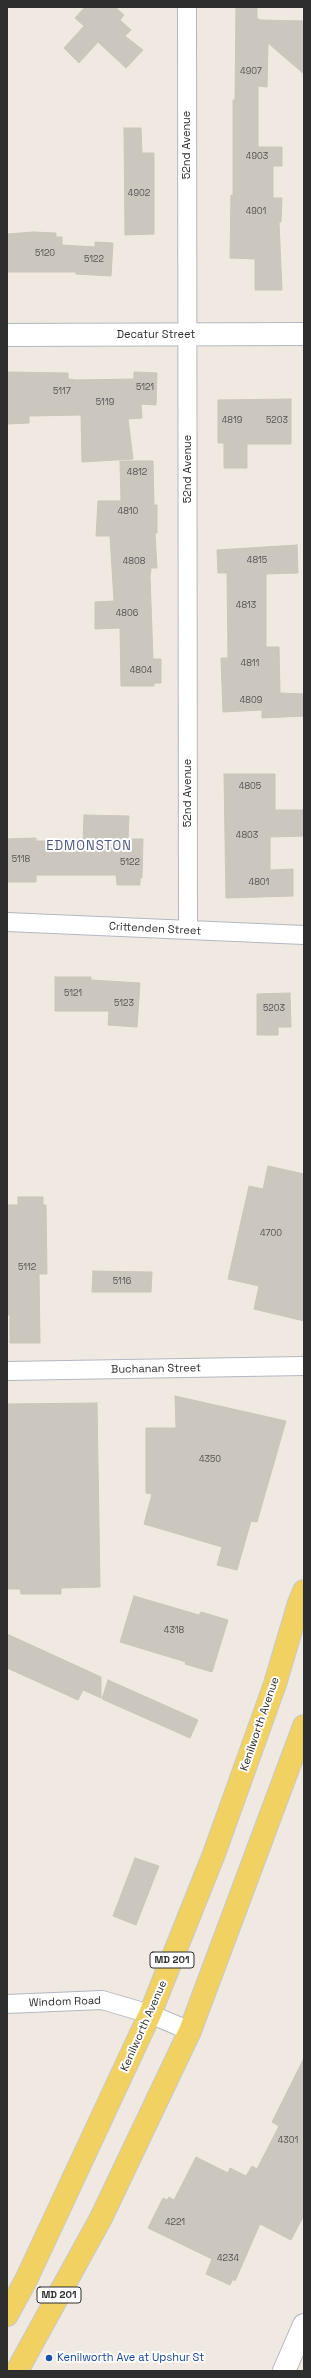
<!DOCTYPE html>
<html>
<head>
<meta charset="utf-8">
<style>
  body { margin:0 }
  #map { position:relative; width:311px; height:2378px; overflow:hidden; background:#efe9e1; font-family:"Space Grotesk",sans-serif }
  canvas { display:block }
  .frame { position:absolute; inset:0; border:8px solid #2e2e2e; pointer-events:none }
</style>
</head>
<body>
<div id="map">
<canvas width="311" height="2378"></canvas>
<div class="frame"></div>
</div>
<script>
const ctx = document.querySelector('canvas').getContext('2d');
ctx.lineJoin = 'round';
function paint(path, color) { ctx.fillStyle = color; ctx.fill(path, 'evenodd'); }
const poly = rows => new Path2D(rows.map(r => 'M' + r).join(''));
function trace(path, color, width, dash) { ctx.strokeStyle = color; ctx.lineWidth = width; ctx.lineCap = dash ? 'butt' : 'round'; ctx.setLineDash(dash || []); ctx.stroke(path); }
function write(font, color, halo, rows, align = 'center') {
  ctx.font = font + ' "Space Grotesk",sans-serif'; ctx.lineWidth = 4; ctx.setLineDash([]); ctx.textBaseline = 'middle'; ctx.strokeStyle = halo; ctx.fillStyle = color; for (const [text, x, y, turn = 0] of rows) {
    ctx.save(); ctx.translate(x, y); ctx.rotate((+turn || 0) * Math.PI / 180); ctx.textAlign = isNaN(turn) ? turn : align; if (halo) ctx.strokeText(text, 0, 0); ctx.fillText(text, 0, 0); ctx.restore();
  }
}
const building = poly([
  [85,7,115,7,124,15,120,20,131,30,125,36,143,50,126,68,98,42,79,63,64,48,84,26,75,18,85,7],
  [236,7,257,7,257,18,260,20,304,21,304,74,268,43,267,87,258,86,258,147,282,147,282,166,273,166,273,198,282,198,281,222,279,222,282,290,255,290,255,259,230,258,231,195,233,196,233,100,235,100,236,7],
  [124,128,141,128,142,153,154,153,154,234,125,235,124,128],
  [33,232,56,233,56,237,62,237,62,245,95,247,95,242,113,243,111,276,76,274,76,272,7,272,7,234,33,232],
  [7,372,68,373,68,379,76,380,134,379,134,372,157,373,156,405,141,404,142,418,128,419,133,459,82,462,81,415,29,416,29,423,7,424,7,372],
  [291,399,291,444,247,444,247,468,224,468,224,443,218,443,218,400,291,399],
  [120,461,153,461,154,505,157,505,157,533,155,533,157,568,151,568,150,576,153,659,161,659,161,683,154,683,154,686,121,686,120,628,95,629,95,602,114,601,110,536,96,536,98,501,121,501,120,461],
  [297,545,298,573,266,574,266,647,279,647,280,693,304,694,304,716,262,718,262,710,223,712,221,658,228,658,227,573,218,573,217,550,297,545],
  [224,774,275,774,275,810,304,810,304,836,270,837,270,870,293,869,293,896,226,898,224,774],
  [84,815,129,816,128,839,143,839,142,878,140,878,140,885,117,885,116,875,36,875,36,882,7,882,7,839,36,838,36,841,83,841,84,815],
  [55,977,91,977,91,980,140,983,137,1027,108,1025,109,1011,55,1011,55,977],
  [290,993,291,1027,278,1027,278,1035,257,1035,257,994,290,993],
  [268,1166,304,1174,304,1321,254,1309,259,1286,228,1279,249,1186,263,1189,268,1166],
  [18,1197,43,1197,43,1205,46,1205,47,1274,39,1274,40,1343,10,1343,10,1315,7,1315,7,1205,18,1205,18,1197],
  [93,1271,152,1272,151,1292,92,1292,93,1271],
  [175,1396,286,1421,257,1522,251,1521,237,1570,217,1565,222,1547,144,1524,152,1494,146,1493,146,1428,176,1428,175,1396],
  [97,1403,100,1587,61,1588,61,1594,21,1594,20,1589,7,1589,7,1404,97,1403],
  [134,1596,199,1615,201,1612,228,1620,212,1672,185,1664,186,1662,120,1642,134,1596],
  [7,1634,101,1677,101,1698,83,1690,78,1700,7,1668,7,1634],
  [108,1680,198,1720,190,1738,102,1699,108,1680],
  [135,1858,159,1866,136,1925,113,1916,135,1858],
  [304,2058,304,2215,291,2240,260,2224,235,2281,233,2279,230,2285,206,2274,212,2259,148,2228,163,2198,167,2200,169,2197,174,2200,196,2157,228,2173,230,2168,246,2176,252,2166,257,2169,279,2126,272,2122,304,2058]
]);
paint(building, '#cbc7bf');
trace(building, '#cbc5ba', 1);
const street = poly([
  [187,7,188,930],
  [7,922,304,935],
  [7,1371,304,1366],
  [7,2004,102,2000,150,2014,190,2031]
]);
const secondary = poly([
  [7,335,304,334],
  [284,2371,304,2325]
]);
const primary = poly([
  [7,2315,26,2280,150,2014,214,1854,275,1684,299,1603,304,1591],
  [17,2371,101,2218,190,2031,304,1726]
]);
trace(street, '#b4b7c1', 20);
trace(secondary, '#b4b7c1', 24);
trace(primary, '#c9c9c9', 24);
trace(street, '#fff', 18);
trace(secondary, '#fff', 22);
trace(primary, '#f2d163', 22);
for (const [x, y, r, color] of [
  [49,2358,4,"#1a4fb4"]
]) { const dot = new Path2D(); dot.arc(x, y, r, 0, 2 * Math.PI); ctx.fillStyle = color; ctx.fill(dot); trace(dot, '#fff', 1.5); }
write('9px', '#555452', null, [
  ["4907",251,72],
  ["4903",257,157],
  ["4902",139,194],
  ["4901",256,212],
  ["5120",45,254],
  ["5122",94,260],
  ["5121",145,388],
  ["5117",62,392],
  ["5119",105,403],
  ["4819",232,421],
  ["5203",277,421],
  ["4812",137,473],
  ["4810",128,512],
  ["4815",257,561],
  ["4808",134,562],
  ["4813",246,606],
  ["4806",127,614],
  ["4811",250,664],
  ["4804",141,671],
  ["4809",251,701],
  ["4805",250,787],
  ["4803",247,836],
  ["5118",21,860],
  ["5122",130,863],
  ["4801",259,883],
  ["5121",73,994],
  ["5123",124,1004],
  ["5203",274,1009],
  ["4700",271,1234],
  ["5112",27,1268],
  ["5116",122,1282],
  ["4350",210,1460],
  ["4318",174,1631],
  ["4301",288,2141],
  ["4221",175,2223],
  ["4234",228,2259]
]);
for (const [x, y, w] of [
  [172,1960,44],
  [59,2295,44]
]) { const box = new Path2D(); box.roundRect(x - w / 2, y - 8, w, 16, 3); ctx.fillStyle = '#fff'; ctx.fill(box); trace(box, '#2e2e2e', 1); }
write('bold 10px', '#2e2e2e', null, [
  ["MD 201",172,1960],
  ["MD 201",59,2295]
]);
write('11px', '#2e2e2e', '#fff', [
  ["52nd Avenue",187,145,-90],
  ["Decatur Street",156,335],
  ["52nd Avenue",188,469,-90],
  ["52nd Avenue",188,793,-90],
  ["Crittenden Street",155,929,3],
  ["Buchanan Street",156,1369,-1],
  ["Kenilworth Avenue",260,1724,-71],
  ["Windom Road",65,2002,-2],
  ["Kenilworth Avenue",144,2026,-66]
]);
write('11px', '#164399', '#fff', [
  ["Kenilworth Ave at Upshur St",57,2358]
], 'left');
ctx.letterSpacing = '1px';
write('13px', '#4d5680', '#fff', [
  ["EDMONSTON",89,846]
]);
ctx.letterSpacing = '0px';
</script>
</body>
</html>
